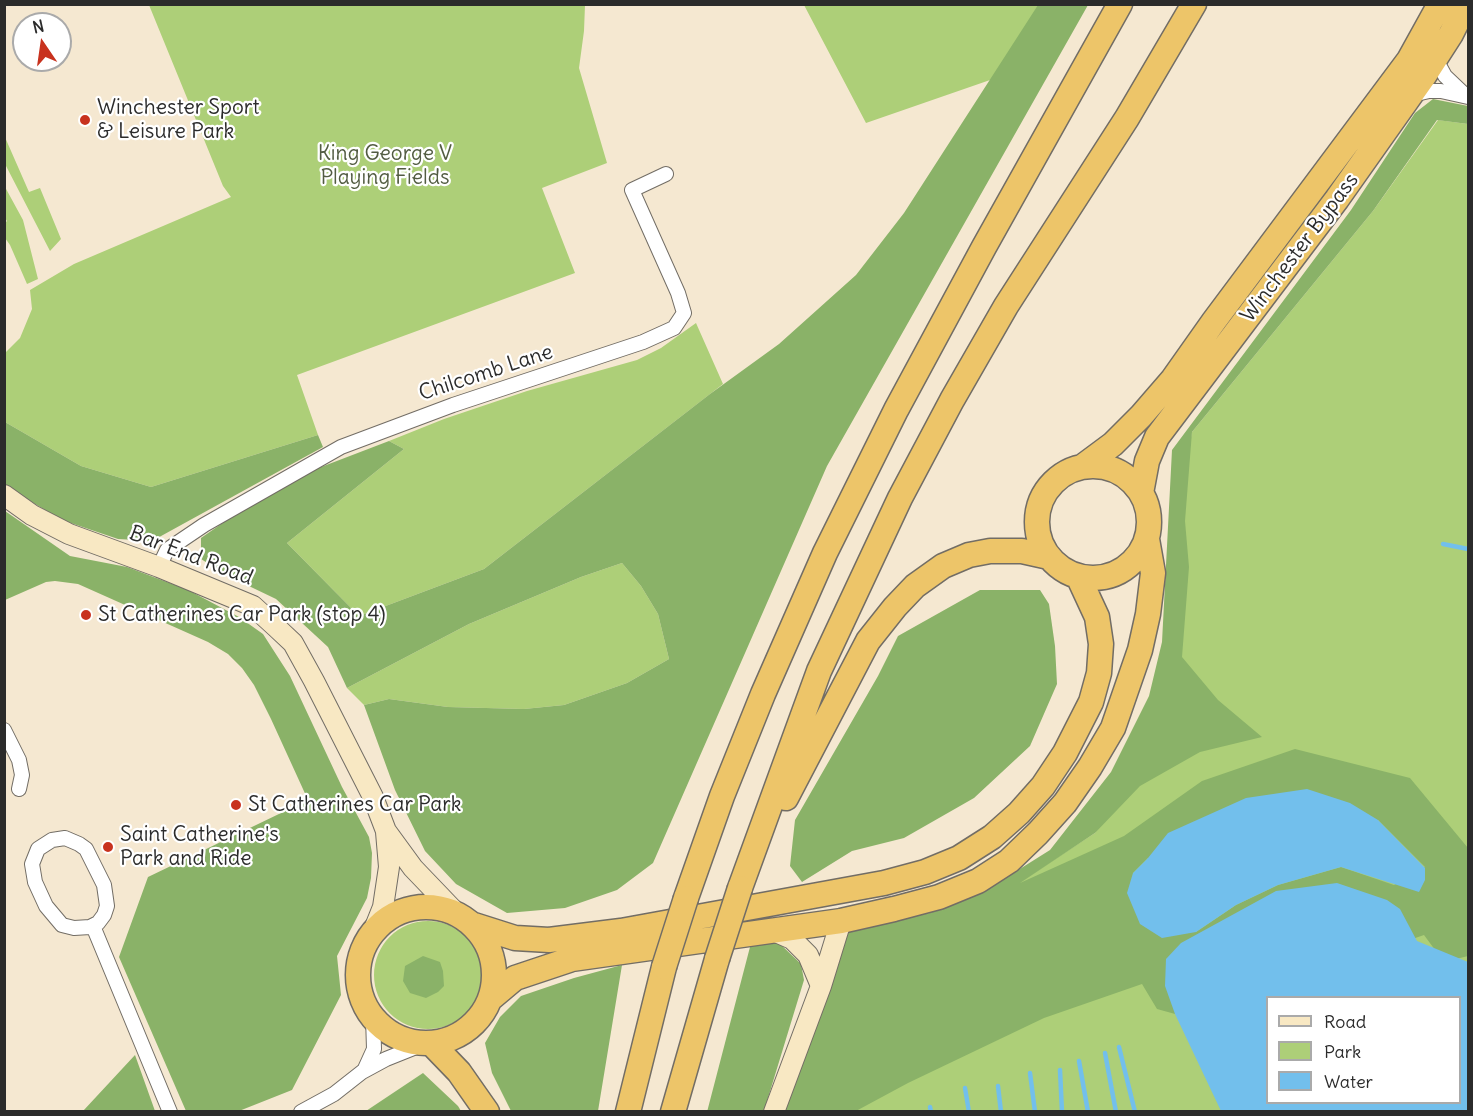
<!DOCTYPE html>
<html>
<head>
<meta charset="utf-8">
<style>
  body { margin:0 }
  #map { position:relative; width:1473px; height:1116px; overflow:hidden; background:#f5e8d1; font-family:Delius,sans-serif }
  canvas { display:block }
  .frame { position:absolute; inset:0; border:6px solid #2b2b2b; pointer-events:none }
  .legend { position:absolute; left:1266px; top:996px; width:195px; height:108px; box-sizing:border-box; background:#fff; border:2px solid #aaa; margin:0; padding:8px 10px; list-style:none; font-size:18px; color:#2b2b2b }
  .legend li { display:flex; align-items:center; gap:12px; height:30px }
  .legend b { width:30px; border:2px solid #aaa }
  .north { position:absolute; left:12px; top:12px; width:60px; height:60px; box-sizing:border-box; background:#fff; border:2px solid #aaa; border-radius:50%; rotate:347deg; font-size:16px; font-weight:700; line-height:24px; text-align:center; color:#2b2b2b }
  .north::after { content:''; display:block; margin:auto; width:21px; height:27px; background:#c8321e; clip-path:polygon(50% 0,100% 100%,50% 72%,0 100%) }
</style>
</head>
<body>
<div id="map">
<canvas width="1473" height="1116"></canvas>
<div class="frame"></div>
<ul class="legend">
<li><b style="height:8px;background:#f8e8c3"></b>Road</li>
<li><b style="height:16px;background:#adcf78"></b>Park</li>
<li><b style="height:16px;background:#72bfec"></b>Water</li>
</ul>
<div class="north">N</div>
</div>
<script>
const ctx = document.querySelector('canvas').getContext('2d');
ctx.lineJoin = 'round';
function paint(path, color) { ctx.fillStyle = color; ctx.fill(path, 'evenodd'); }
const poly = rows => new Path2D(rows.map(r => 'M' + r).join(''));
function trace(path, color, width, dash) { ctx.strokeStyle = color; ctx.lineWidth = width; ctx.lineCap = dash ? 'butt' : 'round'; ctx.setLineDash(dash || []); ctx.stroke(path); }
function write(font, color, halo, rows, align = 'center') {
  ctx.font = font + ' Delius,sans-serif'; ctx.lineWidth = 4.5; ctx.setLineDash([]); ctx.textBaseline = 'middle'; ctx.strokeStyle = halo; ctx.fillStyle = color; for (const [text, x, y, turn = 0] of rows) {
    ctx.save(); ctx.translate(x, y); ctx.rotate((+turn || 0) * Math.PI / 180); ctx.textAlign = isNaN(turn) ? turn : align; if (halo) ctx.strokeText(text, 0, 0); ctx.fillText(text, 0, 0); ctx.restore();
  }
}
paint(poly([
  [149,5,585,5,584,31,579,68,607,163,542,188,575,273,297,375,318,435,151,487,81,466,5,422,4,354,20,338,32,309,30,290,74,264,231,197,223,186],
  [804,5,1077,5,1042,62,866,123],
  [1438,120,1468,124,1468,1111,785,1112,848,931,931,913,1015,885,1095,833,1152,738,1181,490,1192,432,1373,211],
  [1268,998,1460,998,1460,1102,1268,1102],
  [4,135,29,192,40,188,61,239,50,251,5,164],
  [5,187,23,220,38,279,27,284,10,245,5,238,5,223,7,221,5,218],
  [696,323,723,384,484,569,359,616,287,543,404,449,389,441,444,419,527,391,637,360,661,348],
  [622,563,641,586,658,614,669,659,627,683,564,705,524,709,448,707,389,699,364,705,347,688,469,624,581,577],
  '374 975a54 54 0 1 1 108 0a54 54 0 1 1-108 0Z'
]), '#adcf78');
paint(poly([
  [1038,5,1088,5,827,466,653,863,617,890,565,908,507,913,456,884,425,851,395,790,364,705,389,699,448,707,524,709,564,705,627,683,669,659,658,614,641,586,622,563,581,577,469,624,347,688,328,647,276,599,228,576,201,559,201,538,282,482,389,441,404,449,287,543,359,616,484,569,710,394,779,344,856,275,904,213],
  [1433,99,1468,106,1468,124,1437,120,1373,211,1192,432,1185,521,1189,567,1182,657,1218,700,1262,737,1200,752,1140,786,1095,833,1020,883,1124,836,1202,781,1295,749,1410,778,1468,848,1468,956,1444,962,1424,935,1186,1017,1157,1009,1142,984,1044,1018,908,1083,856,1111,785,1112,848,931,930,913,1015,872,1050,850,1111,772,1149,696,1162,642,1172,450,1351,210,1415,113],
  [1378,820,1425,867,1394,885,1341,867,1278,885,1236,905,1196,932,1133,873,1148,858],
  [5,422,81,466,151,487,318,435,323,447,152,541,118,539,62,520,5,486],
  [5,511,70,556,127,567,188,590,239,617,263,634,290,676,342,787,369,837,372,853,371,878,367,898,337,956,341,995,292,1090,239,1111,186,1111,119,957,148,877,308,800,271,719,254,685,242,668,228,654,208,642,78,584,55,581,46,582,5,600],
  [980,590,1040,590,1049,604,1055,646,1057,684,1030,746,974,798,904,838,852,851,802,882,790,866,795,820,878,676,898,636],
  [777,941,801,964,804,980,764,1111,707,1112,750,947],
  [423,956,440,962,443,971,444,986,438,992,426,998,410,993,403,981,405,966],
  [622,965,598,1111,511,1111,492,1073,485,1043,500,1017,521,996,574,978],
  [135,1055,155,1111,83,1111],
  [423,1073,458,1106,461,1111,366,1111]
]), '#8ab268');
paint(poly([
  [1307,789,1350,803,1378,820,1425,868,1425,880,1419,892,1341,867,1278,885,1236,905,1196,932,1162,938,1140,924,1127,893,1133,873,1148,858,1168,833,1246,798],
  [1337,883,1387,900,1400,909,1417,941,1468,962,1468,1111,1221,1111,1175,1014,1165,986,1166,959,1181,943,1276,891],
  [1268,998,1460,998,1460,1102,1268,1102]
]), '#72bfec');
trace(poly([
  [1443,544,1468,549],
  [1119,1047,1135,1112],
  [1105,1053,1116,1112],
  [1079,1061,1088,1112],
  [1060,1070,1062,1112],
  [1030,1073,1035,1112],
  [998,1086,1001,1112],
  [965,1088,969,1112],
  [930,1107,931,1112]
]), '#72bfec', 4.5);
const street = poly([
  [1437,56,1439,65,1445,76,1465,95],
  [1412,95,1429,91,1441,91,1468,97],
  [159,567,167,550,204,525,341,447,453,405,643,342,674,328,684,313,678,293,632,190,666,174],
  [4,730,19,760,22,775,19,789],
  [65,838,79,844,86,849,104,885,107,906,104,915,98,923,90,927,74,928,62,925,46,906,35,882,32,864,38,849,52,840,65,838],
  [93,926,170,1112],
  [364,1071,374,1049,373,1017],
  [301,1112,334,1094,362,1072,386,1059,426,1043]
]);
const secondary = poly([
  [4,495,32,515,69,534,159,567,253,606,276,627,293,643,314,681,373,797,386,831,413,868,459,916],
  [774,931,792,939,808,955,821,986],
  [373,932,383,907,389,867,386,832],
  [774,1112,821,986,841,921]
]);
const highway = poly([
  '1037 522a56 56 0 1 1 112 0a56 56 0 1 1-112 0Z',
  [1082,467,1113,444,1141,416,1173,379,1214,321,1409,60,1440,4],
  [1141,493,1147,461,1157,437,1337,199,1424,76,1451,34,1466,4],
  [786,798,868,641,895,607,915,586,943,566,969,555,990,551,1022,551,1049,557],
  [740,888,819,671,900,498,952,400,1006,306,1127,118,1194,4],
  [686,898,722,796,763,694,825,553,896,410,984,247,1120,4],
  '358 975a68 68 0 1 1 136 0a68 68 0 1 1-136 0Z',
  [471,924,515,938,549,940,621,931,884,883,925,872,959,858,992,837,1019,813,1043,786,1065,753,1091,702,1099,673,1101,644,1097,617,1078,576],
  [490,999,515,978,572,959,841,921,894,909,939,897,978,881,1009,861,1038,833,1065,803,1090,767,1113,728,1140,650,1148,614,1153,573,1147,539],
  [431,1043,459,1072,487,1112],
  [628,1112,664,967],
  [673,1112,717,959]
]);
trace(street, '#726d65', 16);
trace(secondary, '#726d65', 22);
trace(highway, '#726d65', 27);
trace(street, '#fff', 14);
trace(secondary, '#f8e8c3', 20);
trace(highway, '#edc569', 24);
const highwayBridge = poly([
  [717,959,740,888],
  [664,967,686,898]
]);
trace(highwayBridge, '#726d65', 27, []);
trace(highwayBridge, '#edc569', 24);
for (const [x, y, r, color] of [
  [85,120,6,"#c8321e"],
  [86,615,6,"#c8321e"],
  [236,805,6,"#c8321e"],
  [108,847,6,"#c8321e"]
]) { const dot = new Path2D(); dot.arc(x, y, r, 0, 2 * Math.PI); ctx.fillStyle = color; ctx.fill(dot); trace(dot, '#fff', 2); }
write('21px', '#2b2b2b', '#fff', [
  ["Winchester Sport",97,108],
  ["& Leisure Park",97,132],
  ["St Catherines Car Park (stop 4)",98,615],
  ["St Catherines Car Park",248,805],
  ["Saint Catherine's",120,835],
  ["Park and Ride",120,859]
], 'left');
write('21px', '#525c42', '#fff', [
  ["King George V",385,154],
  ["Playing Fields",385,178]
]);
write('21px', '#2b2b2b', '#fff', [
  ["Winchester Bypass",1300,248,-53],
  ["Chilcomb Lane",486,373,-18],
  ["Bar End Road",191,556,21]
]);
</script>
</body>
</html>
